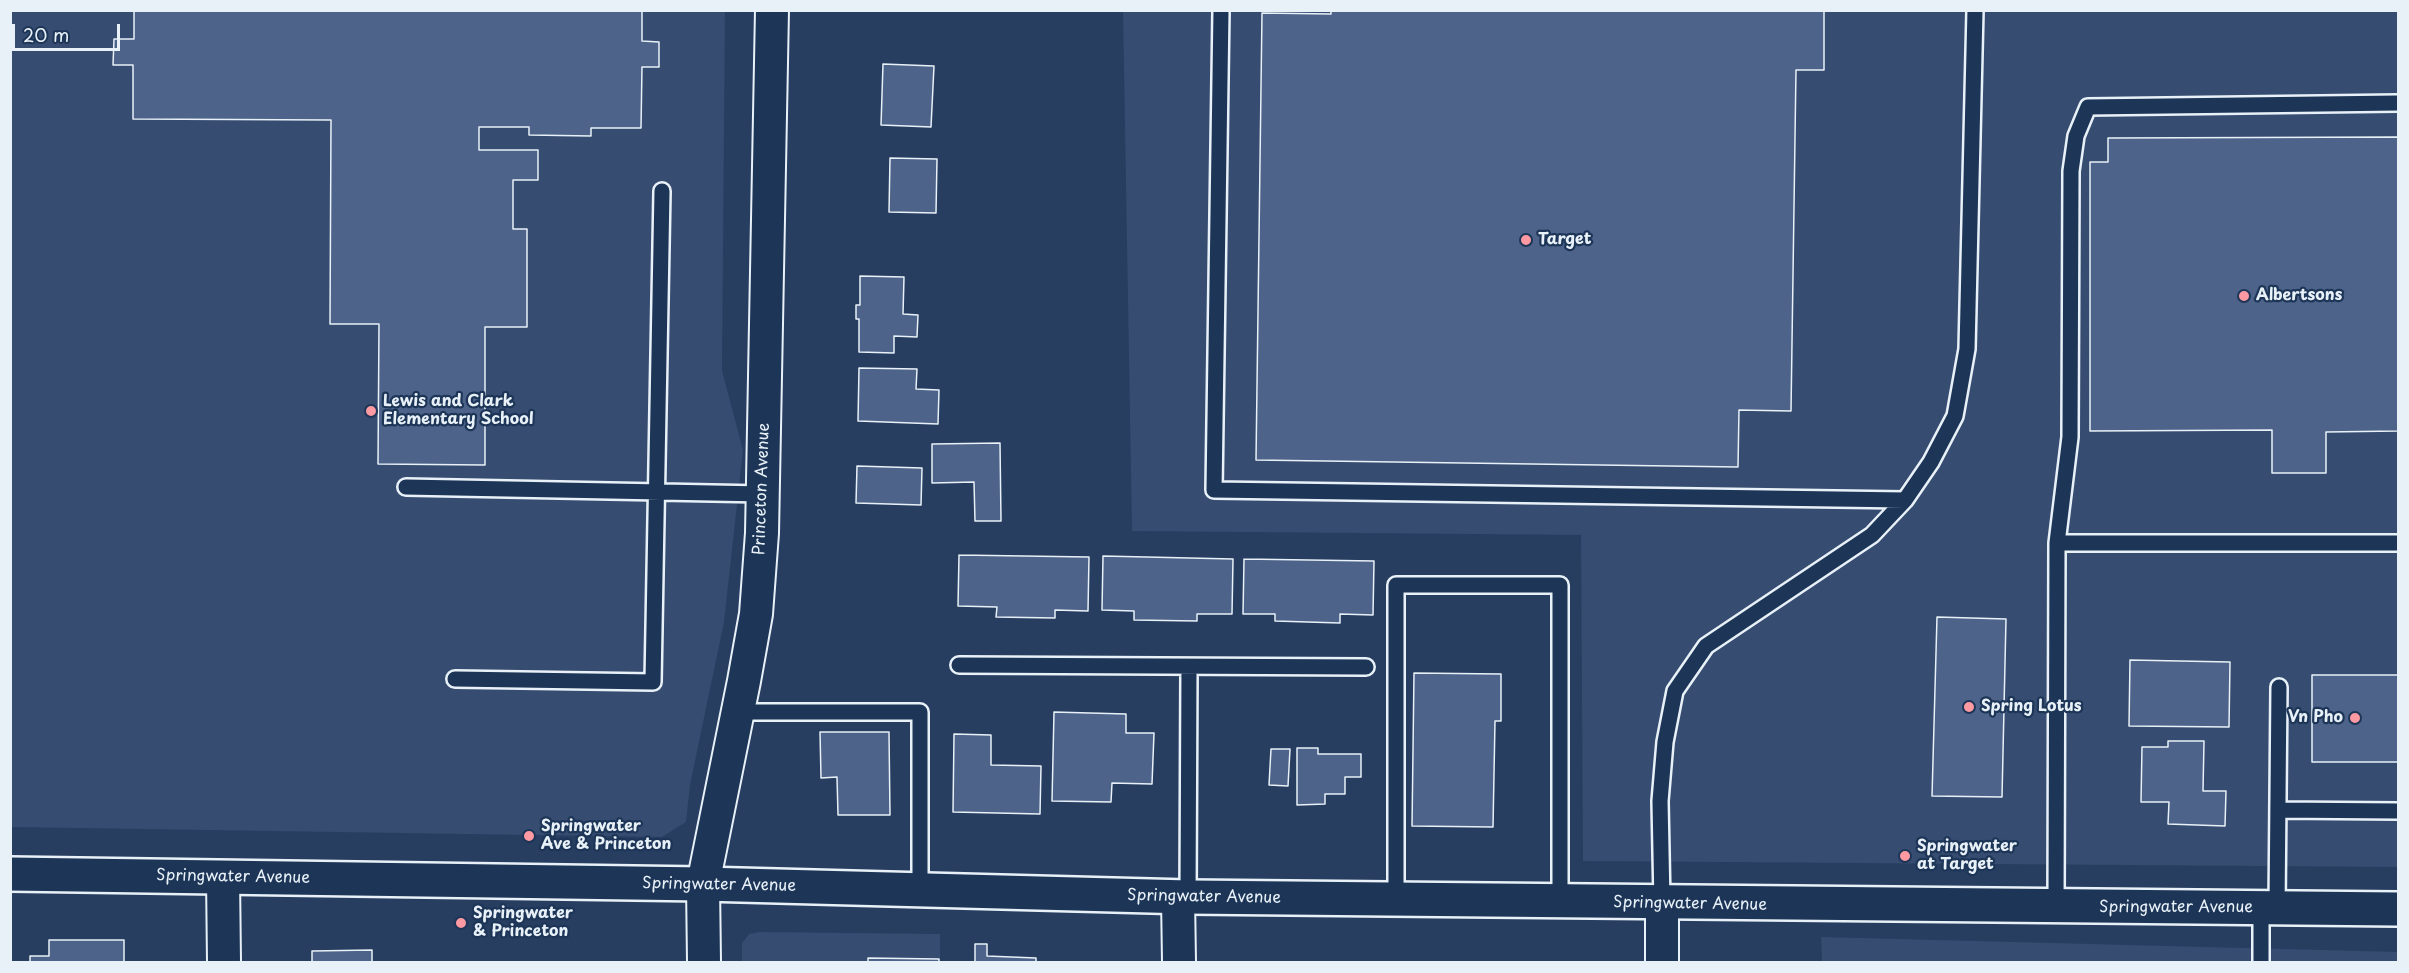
<!DOCTYPE html>
<html>
<head>
<meta charset="utf-8">
<style>
  body { margin:0 }
  #map { position:relative; width:2409px; height:973px; overflow:hidden; background:#273e61; font-family:"Playpen Sans",sans-serif }
  canvas { display:block }
  .frame { position:absolute; inset:0; border:12px solid #e8f1f8; pointer-events:none }
  .scale { position:absolute; left:12px; top:24px; width:108px; height:27px; box-sizing:border-box; border:3px solid #e8f1f8; border-top:0; padding-left:8px; font-size:18px; line-height:21px; white-space:nowrap; color:#e8f1f8; -webkit-text-stroke:4px #1d3557; paint-order:stroke }
</style>
</head>
<body>
<div id="map">
<canvas width="2409" height="973"></canvas>
<div class="frame"></div>
<div class="scale">20 m</div>
</div>
<script>
const ctx = document.querySelector('canvas').getContext('2d');
ctx.lineJoin = 'round';
function paint(path, color) { ctx.fillStyle = color; ctx.fill(path, 'evenodd'); }
const poly = rows => new Path2D(rows.map(r => 'M' + r).join(''));
function trace(path, color, width, dash) { ctx.strokeStyle = color; ctx.lineWidth = width; ctx.lineCap = dash ? 'butt' : 'round'; ctx.setLineDash(dash || []); ctx.stroke(path); }
function write(font, color, halo, rows, align = 'center') {
  ctx.font = font + ' "Playpen Sans",sans-serif'; ctx.lineWidth = 4.5; ctx.setLineDash([]); ctx.textBaseline = 'middle'; ctx.strokeStyle = halo; ctx.fillStyle = color; for (const [text, x, y, turn = 0] of rows) {
    ctx.save(); ctx.translate(x, y); ctx.rotate((+turn || 0) * Math.PI / 180); ctx.textAlign = isNaN(turn) ? turn : align; if (halo) ctx.strokeText(text, 0, 0); ctx.fillText(text, 0, 0); ctx.restore();
  }
}
paint(poly([
  [11,11,725,11,722,371,743,450,724,622,690,785,686,822,662,837,11,827],
  [1123,11,2398,11,2398,867,1583,861,1581,535,1132,531],
  [759,932,940,934,940,962,742,962,742,943,749,934],
  [1821,937,2398,952,2398,962,1822,962]
]), '#364c70');
const building = poly([
  [134,10,642,10,642,41,659,42,659,67,642,67,641,128,591,128,591,136,529,135,529,127,479,127,479,150,538,150,538,180,513,180,513,229,527,229,527,327,485,327,485,465,378,464,379,324,330,324,331,120,133,119,133,65,113,65,114,39,134,39,134,10],
  [1331,10,1824,10,1824,70,1796,70,1791,411,1739,410,1738,467,1256,460,1262,13,1331,14,1331,10],
  [883,64,934,66,931,127,881,125,883,64],
  [2398,137,2398,431,2326,432,2326,473,2272,473,2272,430,2090,431,2090,162,2108,162,2108,138,2398,137],
  [890,158,937,159,936,213,889,212,890,158],
  [860,276,904,277,903,314,918,315,917,337,894,336,894,353,859,352,859,319,856,319,856,305,860,305,860,276],
  [859,368,917,369,916,389,939,390,938,424,858,421,859,368],
  [1000,443,1001,521,975,521,974,482,932,483,932,444,1000,443],
  [857,466,922,468,921,505,856,503,857,466],
  [959,555,1089,557,1088,611,1055,610,1055,618,996,617,997,607,958,606,959,555],
  [1103,556,1233,559,1232,614,1197,614,1197,621,1134,620,1134,611,1102,610,1103,556],
  [1244,559,1374,561,1373,615,1340,614,1340,623,1275,621,1275,614,1243,614,1244,559],
  [1937,617,2006,619,2002,797,1932,796,1937,617],
  [2130,660,2230,662,2229,727,2129,726,2130,660],
  [1414,673,1501,674,1501,721,1495,721,1493,827,1412,826,1414,673],
  [2312,675,2398,675,2398,762,2312,762,2312,675],
  [1054,712,1126,714,1126,733,1154,733,1152,784,1112,783,1111,802,1052,801,1054,712],
  [820,732,889,732,890,815,838,815,837,777,821,778,820,732],
  [954,734,991,735,991,765,1041,766,1040,814,953,812,954,734],
  [2168,741,2204,741,2203,791,2226,791,2225,826,2168,824,2169,802,2141,802,2142,747,2168,747,2168,741],
  [1297,748,1318,748,1318,754,1361,754,1361,777,1345,777,1345,794,1325,794,1325,804,1297,805,1297,748],
  [1271,749,1290,749,1288,786,1269,785,1271,749],
  [49,940,124,940,124,962,132,962,30,962,30,956,49,956,49,940],
  [975,944,987,944,987,956,1036,958,1036,962,975,962,975,944],
  [372,950,372,962,312,962,312,951,372,950],
  [868,958,939,959,939,962,868,962,868,958]
]);
paint(building, '#4d6389');
trace(building, '#e8f1f8', 1.5);
const service = poly([
  [1221,10,1214,490,1905,500],
  [406,487,763,494],
  [2057,543,2398,543],
  [959,665,1366,667],
  [455,679,653,682,662,191],
  [738,712,920,712,920,890],
  [2278,810,2398,811],
  [1188,897,1189,667],
  [1396,900,1396,585,1560,585,1560,902],
  [1662,903,1660,801,1665,742,1675,691,1706,646,1872,535,1905,500,1931,462,1955,416,1967,349,1975,10],
  [2056,906,2057,543,2070,437,2071,171,2076,136,2088,107,2398,103],
  [2261,908,2261,962],
  [2277,908,2279,687]
]);
const minor = poly([
  [223,877,224,962],
  [1178,897,1179,962],
  [1662,903,1662,962],
  [704,962,703,884,744,681,756,614,762,533,772,10]
]);
const tertiary = poly([
  [10,874,703,884,1188,897,2398,909]
]);
trace(service, '#e8f1f8', 20);
trace(minor, '#e8f1f8', 36);
trace(tertiary, '#e8f1f8', 38);
trace(service, '#1d3557', 15);
trace(minor, '#1d3557', 32);
trace(tertiary, '#1d3557', 33);
for (const [x, y, r, color] of [
  [1526,240,6,"#ff9aa2"],
  [2244,296,6,"#ff9aa2"],
  [371,411,6,"#ff9aa2"],
  [1969,707,6,"#ff9aa2"],
  [2355,718,6,"#ff9aa2"],
  [529,836,6,"#ff9aa2"],
  [1905,856,6,"#ff9aa2"],
  [461,923,6,"#ff9aa2"]
]) { const dot = new Path2D(); dot.arc(x, y, r, 0, 2 * Math.PI); ctx.fillStyle = color; ctx.fill(dot); trace(dot, '#1d3557', 2); }
write('bold 16px', '#e8f1f8', '#1d3557', [
  ["Target",1538,240],
  ["Albertsons",2256,296],
  ["Lewis and Clark",383,402],
  ["Elementary School",383,420],
  ["Spring Lotus",1981,707],
  ["Vn Pho",2343,718,"right"],
  ["Springwater",541,827],
  ["Ave & Princeton",541,845],
  ["Springwater",1917,847],
  ["at Target",1917,865],
  ["Springwater",473,914],
  ["& Princeton",473,932]
], 'left');
write('16px', '#e8f1f8', '#1d3557', [
  ["Princeton Avenue",762,489,-88],
  ["Springwater Avenue",233,877,1],
  ["Springwater Avenue",719,885,1],
  ["Springwater Avenue",1204,897,1],
  ["Springwater Avenue",1690,904,1],
  ["Springwater Avenue",2176,908]
]);
</script>
</body>
</html>
